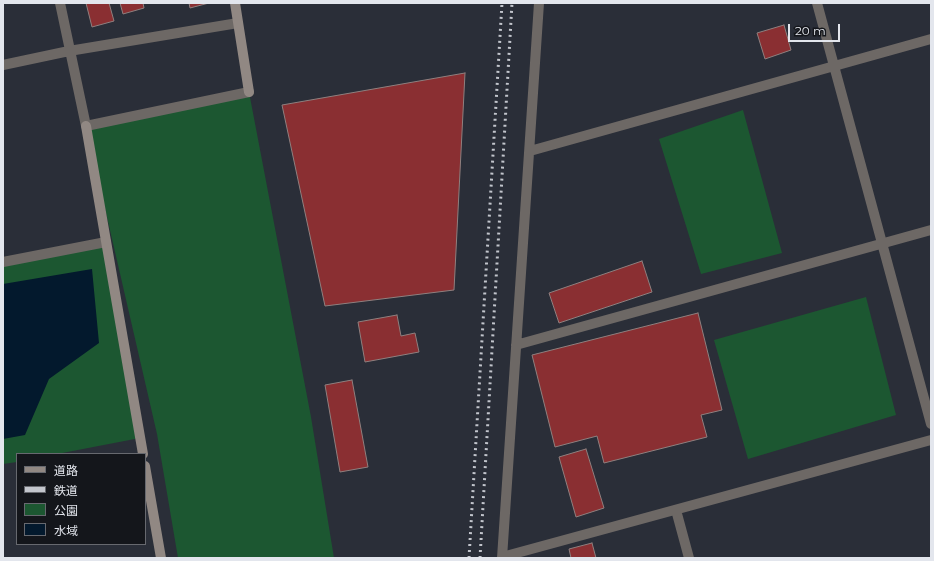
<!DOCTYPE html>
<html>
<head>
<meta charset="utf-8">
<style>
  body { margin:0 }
  #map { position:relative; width:934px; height:561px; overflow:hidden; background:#2a2e38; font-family:Montserrat,"Noto Sans JP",sans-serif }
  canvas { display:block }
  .frame { position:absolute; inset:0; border:4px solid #e3e6ed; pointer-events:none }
  .legend { position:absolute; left:16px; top:453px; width:130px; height:92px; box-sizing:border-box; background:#14161b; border:1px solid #67696f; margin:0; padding:5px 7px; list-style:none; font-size:12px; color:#e3e6ed }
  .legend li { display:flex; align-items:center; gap:8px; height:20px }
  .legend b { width:20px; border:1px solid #67696f }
  .scale { position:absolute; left:788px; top:24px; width:52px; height:18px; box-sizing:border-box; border:2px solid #e3e6ed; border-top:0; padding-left:5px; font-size:12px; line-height:14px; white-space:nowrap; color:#e3e6ed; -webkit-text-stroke:3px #14161b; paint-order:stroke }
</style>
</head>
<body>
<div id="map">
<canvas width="934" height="561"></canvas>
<div class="frame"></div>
<ul class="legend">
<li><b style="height:5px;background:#918883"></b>道路</li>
<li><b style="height:5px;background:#c2c5cc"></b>鉄道</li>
<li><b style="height:11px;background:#1c5731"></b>公園</li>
<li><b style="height:11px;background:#03192d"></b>水域</li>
</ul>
<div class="scale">20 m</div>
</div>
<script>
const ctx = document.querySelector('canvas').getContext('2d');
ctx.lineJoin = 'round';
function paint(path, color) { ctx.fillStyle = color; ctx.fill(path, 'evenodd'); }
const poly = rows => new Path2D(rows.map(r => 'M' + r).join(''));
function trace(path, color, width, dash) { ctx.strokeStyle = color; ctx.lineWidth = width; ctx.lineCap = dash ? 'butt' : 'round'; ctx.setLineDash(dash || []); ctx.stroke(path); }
paint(poly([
  [249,92,311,417,334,558,178,558,157,434,86,126],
  [743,110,782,253,701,274,659,139],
  [106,242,140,438,57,454,17,454,17,462,3,464,3,263],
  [866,297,896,415,748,459,714,340]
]), '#1c5731');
paint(poly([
  [92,269,99,343,49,379,25,435,3,439,3,284]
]), '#03192d');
const building = poly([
  [86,3,109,3,114,21,92,27,86,3],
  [120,3,143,3,144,8,123,14,120,3],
  [189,3,209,3,190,8,189,3],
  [784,25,791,50,765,59,757,33,784,25],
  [465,73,454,290,325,306,282,105,465,73],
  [642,261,652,292,559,323,549,293,642,261],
  [698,313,722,410,701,415,707,437,604,463,597,436,555,447,532,355,698,313],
  [397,315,401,336,415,333,419,352,365,362,358,322,397,315],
  [352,380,368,467,340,472,325,385,352,380],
  [586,449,604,508,576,517,559,457,586,449],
  [592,543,596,558,571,558,569,549,592,543]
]);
paint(building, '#8a2f32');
trace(building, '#8f807f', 1);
trace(poly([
  [60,3,86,126,249,92],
  [817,3,931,424],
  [3,65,69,51,238,23],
  [530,151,931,39],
  [3,262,106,242],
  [516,345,931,230],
  [676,510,689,558],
  [502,557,931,440],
  [502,558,539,3]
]), '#6d6865', 10);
trace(poly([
  [235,3,249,92],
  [86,126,143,454],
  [145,466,161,558]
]), '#918883', 10);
trace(poly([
  [469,558,502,3],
  [480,558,512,3]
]), '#c2c5cc', 3, [2, 4]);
</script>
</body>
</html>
